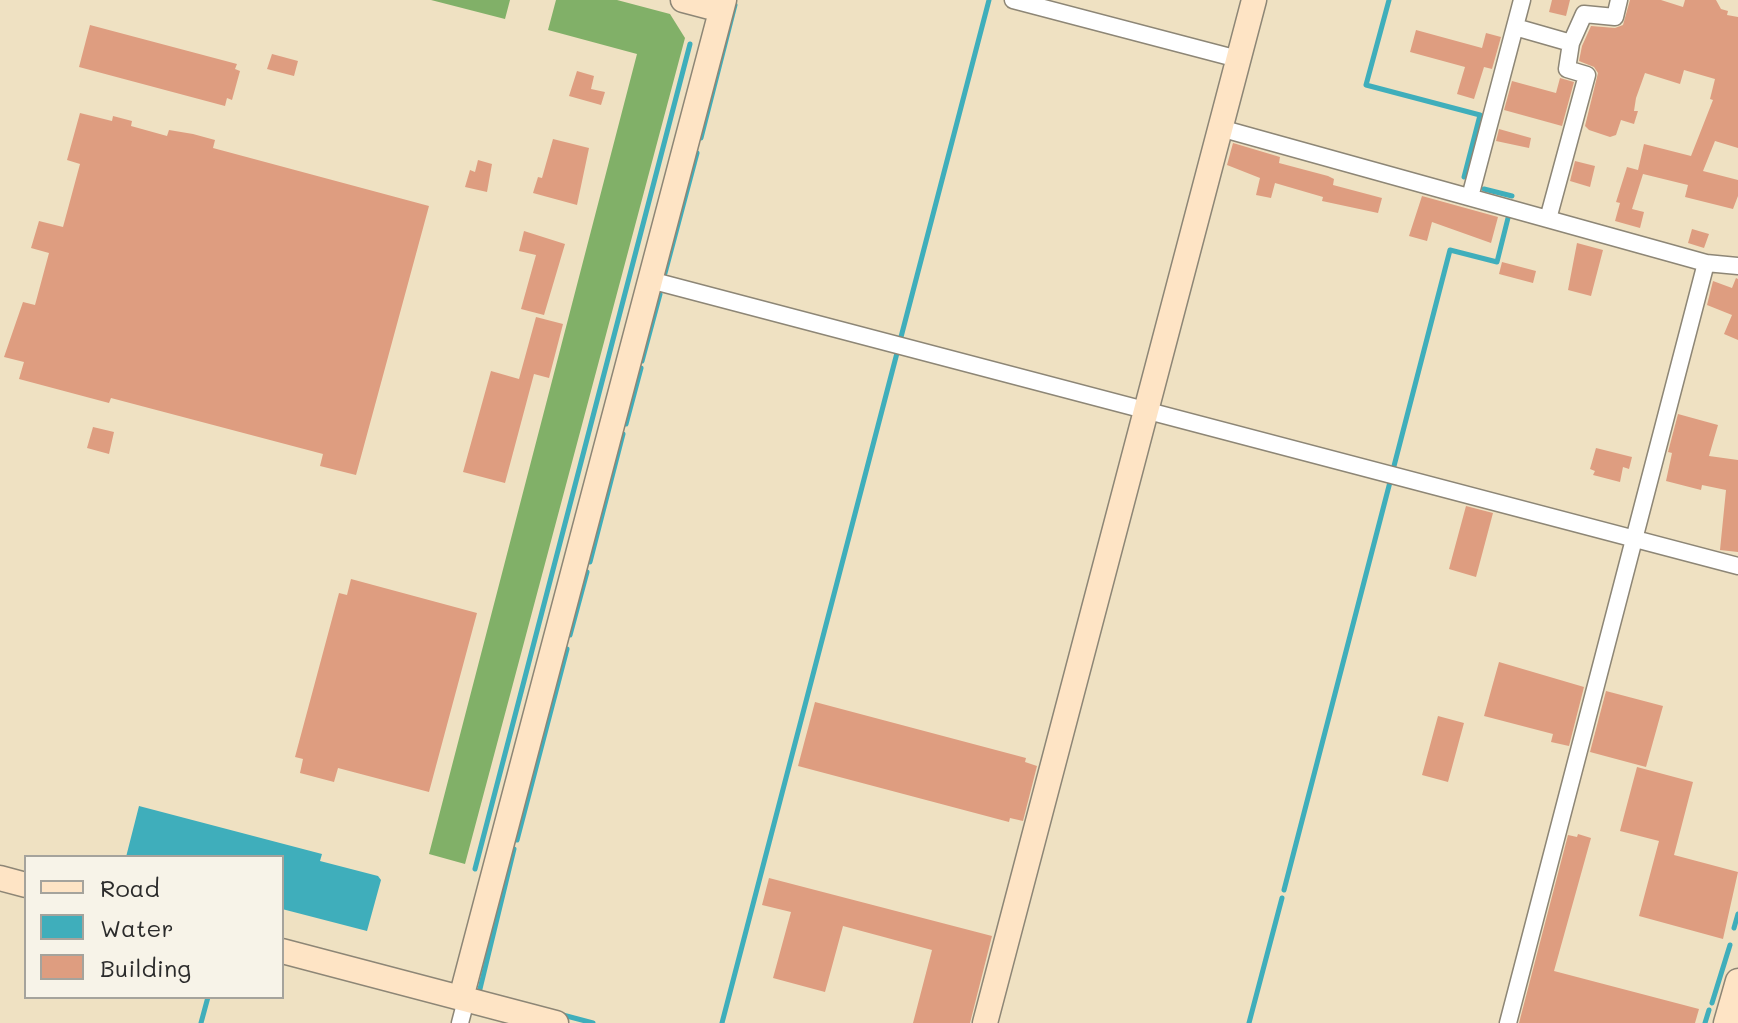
<!DOCTYPE html>
<html>
<head>
<meta charset="utf-8">
<style>
  body { margin:0 }
  #map { position:relative; width:1738px; height:1023px; overflow:hidden; background:#efe1c2; font-family:Mali,sans-serif }
  canvas { display:block }
  .legend { position:absolute; left:24px; top:855px; width:260px; height:144px; box-sizing:border-box; background:#f7f3e8; border:2px solid #a5a39c; margin:0; padding:10px 14px; list-style:none; font-size:24px; color:#2b2b2b }
  .legend li { display:flex; align-items:center; gap:16px; height:40px }
  .legend b { width:40px; border:2px solid #a5a39c }
</style>
</head>
<body>
<div id="map">
<canvas width="1738" height="1023"></canvas>
<ul class="legend">
<li><b style="height:10px;background:#fee4c5"></b>Road</li>
<li><b style="height:22px;background:#3faebb"></b>Water</li>
<li><b style="height:22px;background:#de9d80"></b>Building</li>
</ul>
</div>
<script>
const ctx = document.querySelector('canvas').getContext('2d');
ctx.lineJoin = 'round';
function paint(path, color) { ctx.fillStyle = color; ctx.fill(path, 'evenodd'); }
const poly = rows => new Path2D(rows.map(r => 'M' + r).join(''));
function trace(path, color, width, dash) { ctx.strokeStyle = color; ctx.lineWidth = width; ctx.lineCap = dash ? 'butt' : 'round'; ctx.setLineDash(dash || []); ctx.stroke(path); }
paint(poly([
  [431,0,510,0,505,19],
  [556,0,617,0,670,14,685,38,465,864,429,854,637,54,548,30]
]), '#81b068');
paint(poly([
  [139,806,322,854,320,861,378,876,381,880,367,931,282,909,282,857,126,857]
]), '#3faebb');
trace(poly([
  [1389,0,1366,85,1480,115,1464,177],
  [701,138,735,5],
  [1484,189,1512,196],
  [665,273,697,153],
  [901,337,989,0],
  [642,361,660,294],
  [626,424,641,368],
  [1394,466,1450,250,1497,262,1509,214],
  [590,562,623,434],
  [570,635,587,572],
  [517,840,567,649],
  [475,869,690,44],
  [1284,890,1390,482],
  [1734,928,1738,914],
  [479,993,514,849],
  [1712,1003,1730,945],
  [559,1014,593,1023],
  [201,1023,208,997],
  [722,1023,897,353],
  [1249,1023,1282,898],
  [1705,1023,1709,1010]
]), '#3faebb', 5);
paint(poly([
  [1552,0,1570,0,1566,16,1549,12],
  [1630,0,1661,0,1683,7,1685,0,1716,0,1721,9,1728,11,1727,15,1738,17,1738,148,1715,141,1703,171,1738,180,1738,196,1733,209,1685,197,1688,185,1643,174,1632,209,1644,212,1640,228,1615,221,1620,203,1616,202,1627,167,1638,170,1644,144,1691,156,1713,100,1710,99,1715,79,1684,70,1680,84,1645,73,1636,98,1634,111,1638,111,1634,124,1621,120,1616,135,1610,137,1589,130,1585,126,1598,73,1594,67,1579,61,1582,46,1591,26,1615,28,1623,25],
  [90,25,237,64,235,69,240,71,232,100,227,98,225,106,79,67],
  [1416,30,1482,48,1486,33,1501,37,1492,69,1484,67,1474,99,1457,94,1465,67,1410,52],
  [272,54,298,61,294,76,267,69],
  [577,71,594,76,591,89,605,92,601,105,569,96],
  [1560,78,1574,82,1562,126,1504,110,1512,81,1556,93],
  [80,113,112,121,113,116,132,121,131,126,167,136,169,130,193,134,215,140,213,148,429,206,356,475,320,466,323,454,111,398,109,403,19,379,24,362,4,357,23,302,35,305,49,253,31,248,39,221,63,227,80,164,67,160],
  [1499,129,1531,138,1529,148,1496,141],
  [553,139,589,148,577,205,533,193,538,177,542,178],
  [1233,143,1280,157,1279,163,1328,176,1334,179,1333,185,1382,198,1378,213,1322,201,1323,197,1275,183,1271,198,1256,195,1260,178,1227,165],
  [478,160,492,164,487,192,465,187,470,170,475,172],
  [1575,161,1595,166,1590,187,1570,181],
  [1422,196,1498,217,1491,243,1432,222,1427,241,1409,236],
  [1692,229,1709,234,1704,248,1688,243],
  [524,231,565,244,544,315,521,309,536,255,519,251],
  [1577,243,1603,250,1591,296,1568,290],
  [1502,262,1536,271,1533,283,1499,274],
  [1736,278,1738,279,1738,340,1724,334,1732,315,1707,305,1713,281,1732,288],
  [536,317,563,324,549,378,534,374,505,483,463,472,491,371,519,379],
  [1678,414,1718,425,1709,456,1738,460,1738,552,1720,550,1726,490,1702,485,1701,490,1666,481,1672,453,1668,452],
  [93,427,114,432,109,454,87,448],
  [1596,448,1632,457,1629,469,1623,467,1620,482,1593,475,1595,471,1590,469],
  [1466,506,1493,513,1476,577,1449,569],
  [351,579,477,613,429,792,338,768,334,782,300,773,303,759,295,757,339,593,347,595],
  [1499,662,1584,687,1569,746,1551,742,1553,734,1484,716],
  [1606,691,1663,706,1646,767,1590,752],
  [815,702,1026,758,1025,762,1037,766,1023,821,1010,818,1009,822,798,766],
  [1438,716,1464,723,1448,782,1422,775],
  [1637,767,1693,782,1674,855,1738,872,1723,939,1639,916,1659,841,1620,831],
  [1578,834,1591,838,1554,971,1699,1009,1695,1023,1519,1023,1568,835,1577,837],
  [769,878,992,936,970,1023,913,1023,932,950,843,926,825,992,773,978,791,912,762,905]
]), '#de9d80');
const street = poly([
  [1013,0,1238,59],
  [1515,27,1571,43,1567,69,1587,75,1548,219],
  [1571,43,1584,14,1615,17,1619,0],
  [1220,128,1706,263,1738,266],
  [1470,197,1522,0],
  [650,280,1738,566],
  [460,1023,466,1000],
  [1508,1023,1706,263]
]);
const secondary = poly([
  [683,0,721,10],
  [0,878,26,885],
  [282,951,556,1023],
  [461,998,724,0],
  [985,1023,1254,0],
  [1726,1023,1738,981]
]);
trace(street, '#8d8676', 19);
trace(secondary, '#8d8676', 27);
trace(street, '#fff', 16);
trace(secondary, '#fee4c5', 24);
</script>
</body>
</html>
